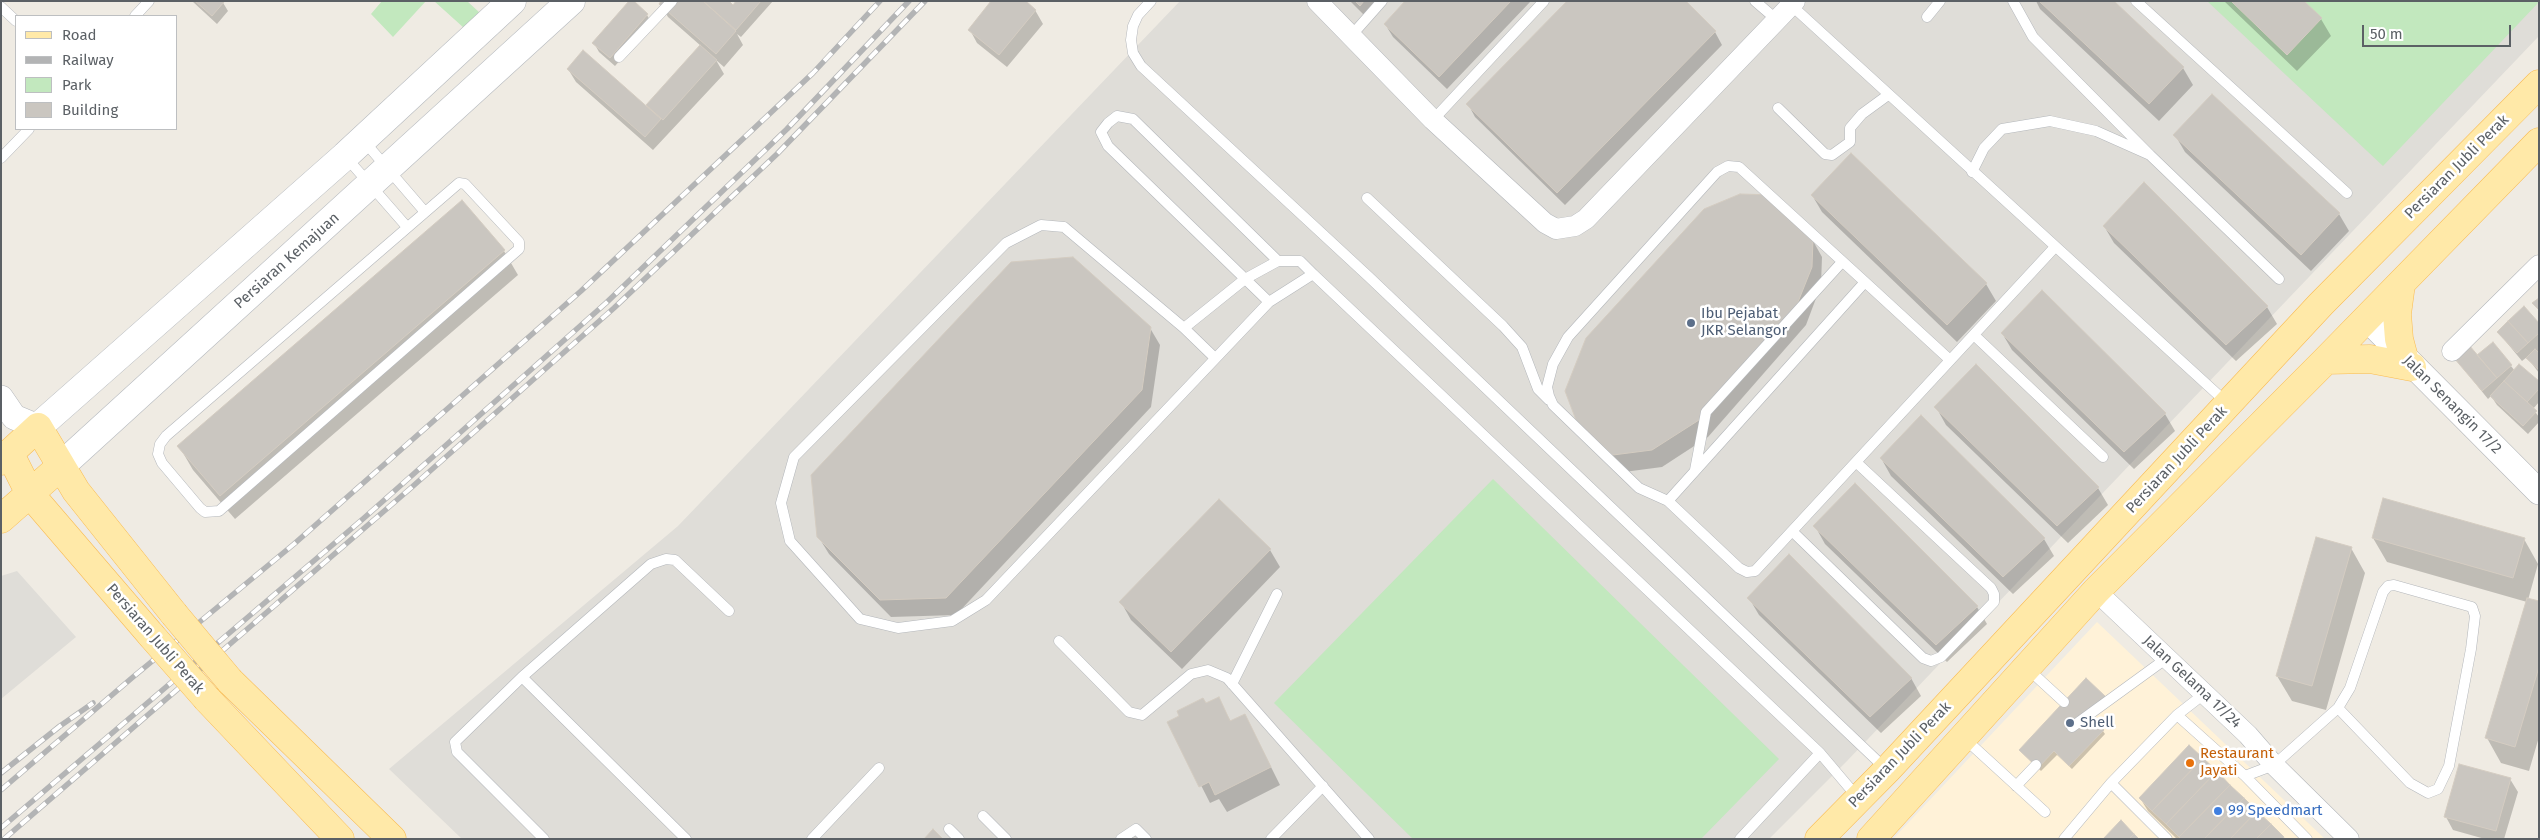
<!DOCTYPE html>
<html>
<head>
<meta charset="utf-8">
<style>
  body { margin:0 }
  #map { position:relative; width:2540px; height:840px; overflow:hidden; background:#efebe3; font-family:"Fira Sans",sans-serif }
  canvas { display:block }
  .frame { position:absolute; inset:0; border:2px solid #5b6065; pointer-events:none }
  .legend { position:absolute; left:15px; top:15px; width:162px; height:115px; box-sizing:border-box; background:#fff; border:1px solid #bdbfc1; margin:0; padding:6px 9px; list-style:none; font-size:15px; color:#5b6065 }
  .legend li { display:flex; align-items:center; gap:10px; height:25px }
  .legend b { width:25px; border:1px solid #bdbfc1 }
  .scale { position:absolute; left:2362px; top:25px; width:149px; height:22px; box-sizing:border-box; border:2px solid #5b6065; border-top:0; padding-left:6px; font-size:15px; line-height:18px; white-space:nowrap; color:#5b6065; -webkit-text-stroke:4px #fff; paint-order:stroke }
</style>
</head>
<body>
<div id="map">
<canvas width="2540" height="840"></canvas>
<div class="frame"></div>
<ul class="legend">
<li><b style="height:6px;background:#ffe9a8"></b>Road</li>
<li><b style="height:6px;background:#b3b4b5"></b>Railway</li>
<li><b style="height:14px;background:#c2e8be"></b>Park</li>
<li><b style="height:14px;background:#cac6c0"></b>Building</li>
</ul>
<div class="scale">50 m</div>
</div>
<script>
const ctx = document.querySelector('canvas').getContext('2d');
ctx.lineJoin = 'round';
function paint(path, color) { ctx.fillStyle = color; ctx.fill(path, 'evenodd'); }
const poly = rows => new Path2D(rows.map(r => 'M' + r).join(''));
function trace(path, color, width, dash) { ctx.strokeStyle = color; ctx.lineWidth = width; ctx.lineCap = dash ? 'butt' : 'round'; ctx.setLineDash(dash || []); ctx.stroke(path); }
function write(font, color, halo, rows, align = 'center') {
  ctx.font = font + ' "Fira Sans",sans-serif'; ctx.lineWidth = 5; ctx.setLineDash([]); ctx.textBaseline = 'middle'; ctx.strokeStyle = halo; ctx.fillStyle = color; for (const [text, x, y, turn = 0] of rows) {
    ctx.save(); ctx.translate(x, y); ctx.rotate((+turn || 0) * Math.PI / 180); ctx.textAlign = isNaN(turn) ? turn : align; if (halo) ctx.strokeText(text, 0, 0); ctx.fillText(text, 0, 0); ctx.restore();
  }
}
paint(poly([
  [2097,622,2325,839,1893,839]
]), '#fff2d8');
paint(poly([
  [1180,1,2539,1,2539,36,1847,761,1769,839,462,839,389,769,678,526],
  [17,571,76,637,1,699,1,576]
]), '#dfddd8');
paint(poly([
  [382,1,426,1,393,37,371,14],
  [434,1,467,1,480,13,464,28],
  [2207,1,2539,1,2539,2,2383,166],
  [1493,479,1779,759,1701,839,1413,839,1274,703]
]), '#c2e8be');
paint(poly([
  [192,1,222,1,228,11,217,24],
  [632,1,647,15,652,24,615,66,599,52,594,43],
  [704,1,733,7,738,1,773,1,741,37,737,34,743,45,724,67,716,60,724,74,653,150,576,82,568,69,646,107,701,46,668,17,660,4,706,5],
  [1350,1,1384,1,1368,19],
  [1407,1,1531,1,1447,89,1393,37,1385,24],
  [2036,1,2112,1,2183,68,2193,85,2159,121,2040,9],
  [2224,1,2302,1,2321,19,2331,36,2297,71],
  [1035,10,1043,24,1007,67,977,43,970,30],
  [1715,32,1722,45,1565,205,1475,117,1468,104],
  [2175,135,2339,214,2349,231,2311,271,2185,152],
  [1812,195,1986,284,1996,301,1957,342,1822,212],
  [462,202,504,251,518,275,235,519,193,470,179,446],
  [2104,226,2267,307,2277,324,2236,361,2114,243],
  [1812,239,1822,257,1821,285,1806,325,1708,437,1662,467,1624,472,1587,437,1577,419],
  [2539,324,2539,373,2527,357,2522,361,2498,332],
  [1150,328,1160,345,1151,407,956,615,891,617,829,554,818,536],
  [2002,333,2165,414,2175,431,2134,469,2012,350],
  [2477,356,2511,366,2515,371,2539,383,2539,402,2533,409,2539,417,2539,422,2528,434,2497,405,2491,396,2488,399,2455,358],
  [1936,407,2098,488,2108,505,2068,543,1946,425],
  [1921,417,2044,539,2054,556,2013,594,1891,476,1881,458],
  [1855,485,1977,607,1987,624,1947,662,1825,544,1815,526],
  [1219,500,1270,550,1280,567,1182,669,1131,620,1121,602],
  [2373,538,2524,539,2538,564,2528,600,2539,603,2539,737,2529,771,2501,763,2487,738,2527,602,2387,562],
  [2351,548,2365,573,2326,710,2292,701,2277,676],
  [1749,598,1911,678,1921,696,1881,733,1759,615],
  [1218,698,1231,722,1245,715,1280,785,1227,812,1219,799,1210,803,1169,722],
  [2103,731,2105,734,2072,769,2057,755,2041,771,2020,750],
  [2189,747,2284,839,2177,839,2148,811,2140,798],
  [2510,779,2518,792,2504,839,2485,839,2453,830,2446,817]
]), '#0003');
const building = poly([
  [195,1,224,1,224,2,212,16,195,1],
  [629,1,634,1,648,14,610,58,592,43,629,1],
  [661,1,703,1,736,31,716,54,659,4,661,1],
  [703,1,729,1,733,5,736,1,761,1,736,30,703,1],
  [991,1,1026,1,1036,10,999,55,968,30,991,1],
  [1355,1,1364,1,1360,6,1355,1],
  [1405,1,1511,1,1439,77,1384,24,1405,1],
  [1567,1,1686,1,1716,31,1557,193,1466,104,1567,1],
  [2039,1,2114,1,2184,67,2149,104,2039,1],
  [2231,1,2304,1,2322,18,2287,55,2231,1],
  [700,45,717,60,663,120,646,105,700,45],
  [583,50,661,119,645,137,567,69,583,50],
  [2212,94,2340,213,2301,255,2173,135,2212,94],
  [1851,153,1987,283,1947,325,1811,195,1851,153],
  [2144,182,2268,306,2226,345,2103,226,2144,182],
  [1740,194,1773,195,1813,239,1812,267,1796,307,1699,420,1652,450,1613,455,1576,420,1565,391,1586,338,1704,209,1740,194],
  [462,200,505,250,220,496,177,446,462,200],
  [1073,257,1151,327,1142,390,946,598,880,600,817,537,811,475,1011,262,1073,257],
  [2042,290,2166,413,2124,452,2001,333,2042,290],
  [2539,298,2539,310,2532,303,2539,298],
  [2524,306,2539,323,2539,333,2528,343,2508,321,2524,306],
  [2508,321,2528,343,2517,353,2497,332,2508,321],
  [2493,342,2512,365,2497,378,2477,355,2493,342],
  [2469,345,2497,378,2482,391,2454,358,2469,345],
  [2535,349,2539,353,2539,370,2526,358,2535,349],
  [1976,364,2099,487,2057,526,1934,407,1976,364],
  [2519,364,2539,381,2539,389,2527,402,2504,381,2519,364],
  [2504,381,2537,411,2523,426,2490,396,2504,381],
  [1921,415,2045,538,2003,577,1880,458,1921,415],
  [1855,483,1978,606,1936,645,1813,526,1855,483],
  [2383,498,2525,538,2513,578,2372,538,2383,498],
  [1219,499,1271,549,1171,652,1119,602,1219,499],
  [2316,537,2352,547,2312,686,2276,676,2316,537],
  [1789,554,1912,678,1870,717,1747,598,1789,554],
  [2527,598,2539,601,2539,667,2515,747,2485,738,2527,598],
  [2086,678,2106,697,2088,716,2104,730,2069,766,2054,751,2038,768,2019,750,2086,678],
  [1219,697,1230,721,1245,714,1271,767,1215,795,1209,782,1199,787,1167,722,1179,716,1177,711,1203,698,1206,703,1219,697],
  [2189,745,2203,758,2152,811,2139,798,2189,745],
  [2203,758,2217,771,2166,824,2152,811,2203,758],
  [2459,764,2511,778,2496,831,2444,817,2459,764],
  [2217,771,2230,785,2179,837,2166,824,2217,771],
  [2230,785,2244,798,2204,839,2181,839,2179,837,2230,785],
  [2244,798,2257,811,2230,839,2204,839,2244,798],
  [2257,811,2271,824,2256,839,2230,839,2257,811],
  [2121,820,2134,834,2129,839,2103,839,2121,820],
  [2271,824,2284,837,2283,839,2256,839,2271,824],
  [933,829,943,839,924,839,933,829],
  [2134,834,2139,839,2129,839,2134,834]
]);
paint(building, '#cac6c0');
trace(building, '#d4ccc1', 1);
const service = poly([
  [1151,1,1138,15,1133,26,1131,40,1133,53,1141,66,1369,277,1887,770],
  [1755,1,1777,20],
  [2136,1,2347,193],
  [1791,5,2226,402],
  [1,7,16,21],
  [135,16,149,1],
  [1927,17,1940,1],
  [1351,36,1382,1],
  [619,57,672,1],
  [1778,108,1825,154,1832,155,1850,142,1850,128,1862,114,1888,95],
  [1433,120,1544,1],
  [363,140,425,212],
  [2150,155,2279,279],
  [345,156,407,227],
  [1,158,29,129],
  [1972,172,1984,148,2002,129,2050,121,2096,131,2150,155,2033,37,2013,1],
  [459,183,465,184,519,242,519,249,219,511,205,512,200,508,162,463,158,454,160,444,166,436,459,183],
  [1367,198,1503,326,1522,347,1538,389,1549,400],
  [1313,274,1300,261,1278,261,1245,279,1184,328,1064,227,1041,225,1006,243,794,457,781,503,790,541,860,619,898,628,952,621,986,600,1269,302,1313,274,1820,753,1858,798],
  [1865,282,1739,167,1728,166,1717,172,1568,337,1553,364,1547,387,1549,396,1553,405,1639,488,1668,501,1739,568,1747,572,1755,571,2055,247],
  [1269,302,1108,146,1101,132,1108,123,1117,116,1133,119,1278,261],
  [1184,328,1215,358],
  [1974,335,2103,457],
  [1695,470,1706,412,1842,262],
  [1668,501,1865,282,1950,360],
  [1793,532,1923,658,1931,661,1941,657,1994,602,1994,594,1991,588,1857,463],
  [1059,641,1129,712,1142,715,1191,674,1208,670,1227,678,1369,839],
  [2028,669,2064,702],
  [522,677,686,839],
  [1232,684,1277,594],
  [2177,715,2245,776,2307,839],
  [2072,727,2167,658],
  [1964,738,2045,812],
  [2245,776,2274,765,2338,708,2350,688,2383,592,2388,586,2394,585,2472,607,2475,616,2471,649,2449,766,2438,789,2428,793,2410,783,2338,708],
  [2111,783,2167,839],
  [2016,786,2036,765],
  [983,816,1006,839],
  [949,829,959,839],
  [544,839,457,752,455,742,522,677,651,564,666,559,675,560,729,611],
  [812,839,879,768],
  [1121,839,1136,829,1146,839],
  [1271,839,1323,786],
  [1740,839,1820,753],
  [2064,839,2111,783,2177,715,2204,694]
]);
const minor = poly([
  [1317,1,1433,120,1545,223,1556,229,1575,226,1586,219,1795,1],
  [2452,351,2539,265],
  [2096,591,2248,735,2274,765,2349,839]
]);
const tertiary = poly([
  [2366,318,2539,492],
  [1,398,14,417,38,427]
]);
const secondary = poly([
  [38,427,345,156,512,1],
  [61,466,571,1]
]);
const primary = poly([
  [2401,284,2397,314,2399,339,2404,358],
  [2326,360,2370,359,2412,367],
  [10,454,30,494,151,635],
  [1,461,38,427,76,491,174,614],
  [1,519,61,466],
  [230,681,392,839],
  [207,699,340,839],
  [1819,839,1887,770,2321,304,2539,84],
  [1871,839,2096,591,2326,360,2539,142]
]);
trace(service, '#b4b7bb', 11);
trace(minor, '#b4b7bb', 21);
trace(tertiary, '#b4b7bb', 26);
trace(secondary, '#b5b9be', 29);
trace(primary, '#f9bb52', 29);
trace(service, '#fff', 10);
trace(minor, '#fff', 20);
trace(tertiary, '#fff', 25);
trace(secondary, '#fff', 28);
trace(primary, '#ffe9a8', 28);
const rail = poly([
  [1,773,60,726,93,703],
  [1,790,133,677,294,544,581,291,813,73,880,1],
  [1,828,364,518,606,303,787,129,909,1],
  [4,839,412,487,614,308,777,154,925,1]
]);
trace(rail, '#b3b4b5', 5.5);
trace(rail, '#fff', 4, [11]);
const primaryBridge = poly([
  [174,614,230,681],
  [151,635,207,699]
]);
trace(primaryBridge, '#f9bb52', 29, []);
trace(primaryBridge, '#ffe9a8', 28);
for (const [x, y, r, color] of [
  [1691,323,5,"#5c6f8a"],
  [2070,723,5,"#5c6f8a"],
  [2190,763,5,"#e8710a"],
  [2218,811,5,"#3f7fe0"]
]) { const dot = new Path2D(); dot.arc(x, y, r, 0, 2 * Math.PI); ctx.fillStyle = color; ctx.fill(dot); trace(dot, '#fff', 2); }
write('15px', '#5b6065', '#fff', [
  ["Persiaran Jubli Perak",2457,167,-45],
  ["Persiaran Kemajuan",287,261,-42],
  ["Jalan Senangin 17/2",2452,405,45],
  ["Persiaran Jubli Perak",2177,460,-47],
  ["Persiaran Jubli Perak",155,639,49],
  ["Jalan Gelama 17/24",2192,682,43],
  ["Persiaran Jubli Perak",1900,755,-46]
]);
write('15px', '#4e5e75', '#fff', [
  ["Ibu Pejabat",1701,314],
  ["JKR Selangor",1701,331],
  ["Shell",2080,723]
], 'left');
write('15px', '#c56008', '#fff', [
  ["Restaurant",2200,754],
  ["Jayati",2200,771]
], 'left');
write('15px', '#366cbe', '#fff', [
  ["99 Speedmart",2228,811]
], 'left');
</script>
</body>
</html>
